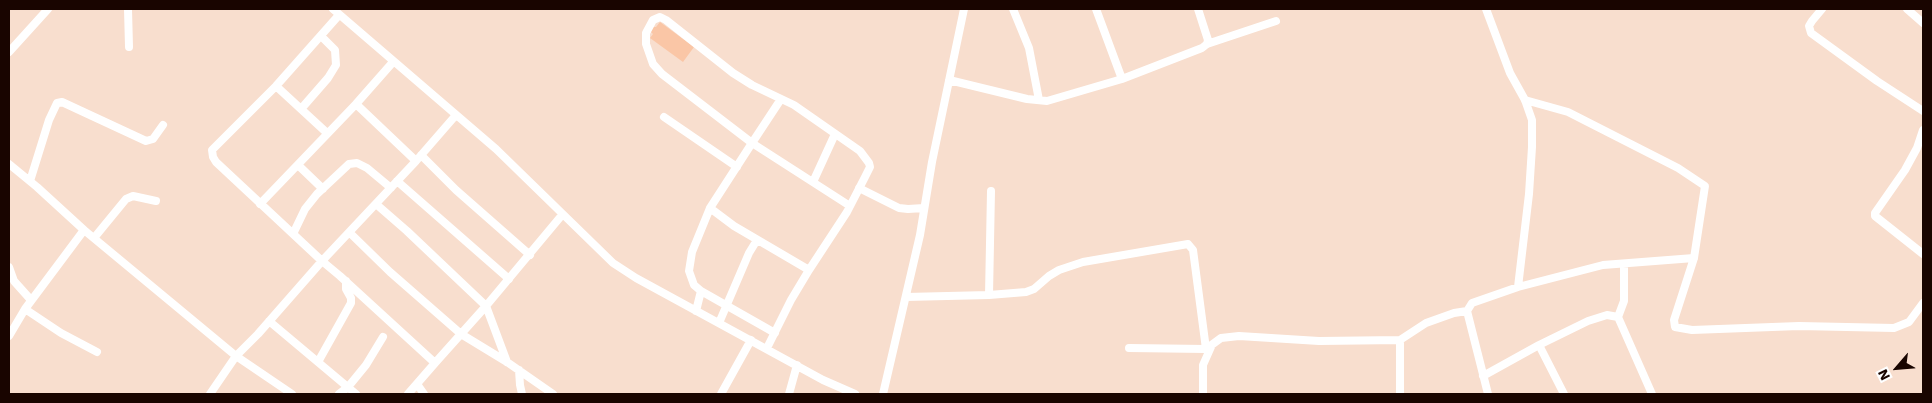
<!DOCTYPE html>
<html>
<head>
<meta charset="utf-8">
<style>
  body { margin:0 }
  #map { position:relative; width:1932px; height:403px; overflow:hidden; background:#f8dece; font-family:"Work Sans",sans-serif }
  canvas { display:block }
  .frame { position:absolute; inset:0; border:10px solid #190500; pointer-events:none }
  .north { position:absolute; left:1872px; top:343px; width:50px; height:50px; -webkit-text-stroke:4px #fff; paint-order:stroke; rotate:243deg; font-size:14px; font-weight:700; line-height:20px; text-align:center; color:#190500 }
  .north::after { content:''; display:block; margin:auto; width:18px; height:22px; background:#190500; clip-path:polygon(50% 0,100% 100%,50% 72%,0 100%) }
</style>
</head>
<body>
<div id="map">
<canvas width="1932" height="403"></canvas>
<div class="frame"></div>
<div class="north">N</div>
</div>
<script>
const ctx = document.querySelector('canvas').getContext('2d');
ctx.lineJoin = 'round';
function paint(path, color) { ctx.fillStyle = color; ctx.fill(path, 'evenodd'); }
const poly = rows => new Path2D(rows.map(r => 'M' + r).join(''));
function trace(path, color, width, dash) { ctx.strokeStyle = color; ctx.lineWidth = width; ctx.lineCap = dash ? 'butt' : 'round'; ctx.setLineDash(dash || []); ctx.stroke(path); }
paint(poly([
  [660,22,694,47,683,62,650,38,653,34,650,31,652,27,656,27]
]), '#fac6a6');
trace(poly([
  [128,9,129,47],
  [333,9,496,149,613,263,636,278,823,380,855,394],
  [1013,9,1029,48,1039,100],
  [1096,9,1122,79],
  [1198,9,1208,40,1207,44],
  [1486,9,1510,73,1525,100,1532,120,1532,147,1529,194,1518,287,1472,303,1467,311,1488,394],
  [1822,9,1812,21,1809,26,1811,33,1877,81,1923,111],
  [1907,9,1923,23],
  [9,52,48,9],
  [949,80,1027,99,1047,101,1122,79,1202,48,1207,44,1276,21],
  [276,86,327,133],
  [781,99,752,143,850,206],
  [1525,100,1568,112,1678,168,1705,186,1694,258,1674,320,1675,327,1692,330,1799,326,1894,328,1909,322,1923,303],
  [356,104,416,161],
  [301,109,328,78,336,65,335,50,321,36],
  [456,115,416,161,322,261,340,276,435,363,486,306,562,215],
  [664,117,737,167],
  [1923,130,1917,148,1905,170,1875,213,1875,216,1923,254],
  [421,155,456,190,530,255],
  [9,164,37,187,84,230],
  [298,165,323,189],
  [30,181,49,120,57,103,62,102,146,141,153,139,163,125],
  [397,181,509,279],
  [813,182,835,134],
  [859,188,899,208,908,209,924,208],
  [260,204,356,104,393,62],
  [376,204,407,231,486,306,507,362],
  [710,208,734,226,809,270],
  [350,233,390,272,461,334,507,362,553,394],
  [293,234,305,209,317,194,349,164,357,163,367,168,391,188],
  [94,238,126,199,133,196,156,201],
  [9,267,14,281,31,300],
  [1518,287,1603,265,1694,258],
  [701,291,775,333],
  [989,295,991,191],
  [906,297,989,295,1026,292,1034,289,1049,276,1059,270,1083,262,1188,244,1193,250,1206,349],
  [25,309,61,333,97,352],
  [696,311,701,291,694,285,689,271,692,252,710,208,752,143,662,74,653,64,646,44,646,33,653,20,660,17,666,20,733,73,752,85,794,105,860,151,869,163,870,167,865,177,847,212,809,270,791,300,767,348],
  [1618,317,1624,301,1624,264],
  [269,321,356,394],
  [719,323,749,253,757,240],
  [9,336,25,309,84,230,236,356,292,394],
  [1539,345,1564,394],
  [1129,348,1206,349,1221,338,1239,336,1319,341,1400,340,1426,323,1454,313,1467,311],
  [318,362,351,303,351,298,346,289,346,281],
  [519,370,520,385,522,394],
  [1483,376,1539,345,1588,321,1607,315,1618,317,1652,394],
  [417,384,424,394],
  [210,394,236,356,258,334,322,261,216,162,213,157,212,150,276,86,339,15],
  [339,394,348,387,366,365,383,337],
  [408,394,435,363],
  [721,394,751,340],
  [789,394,797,365],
  [883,394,920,235,932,162,964,9],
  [1203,394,1203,365,1211,347],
  [1400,394,1400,340]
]), '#fff', 8);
</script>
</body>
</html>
